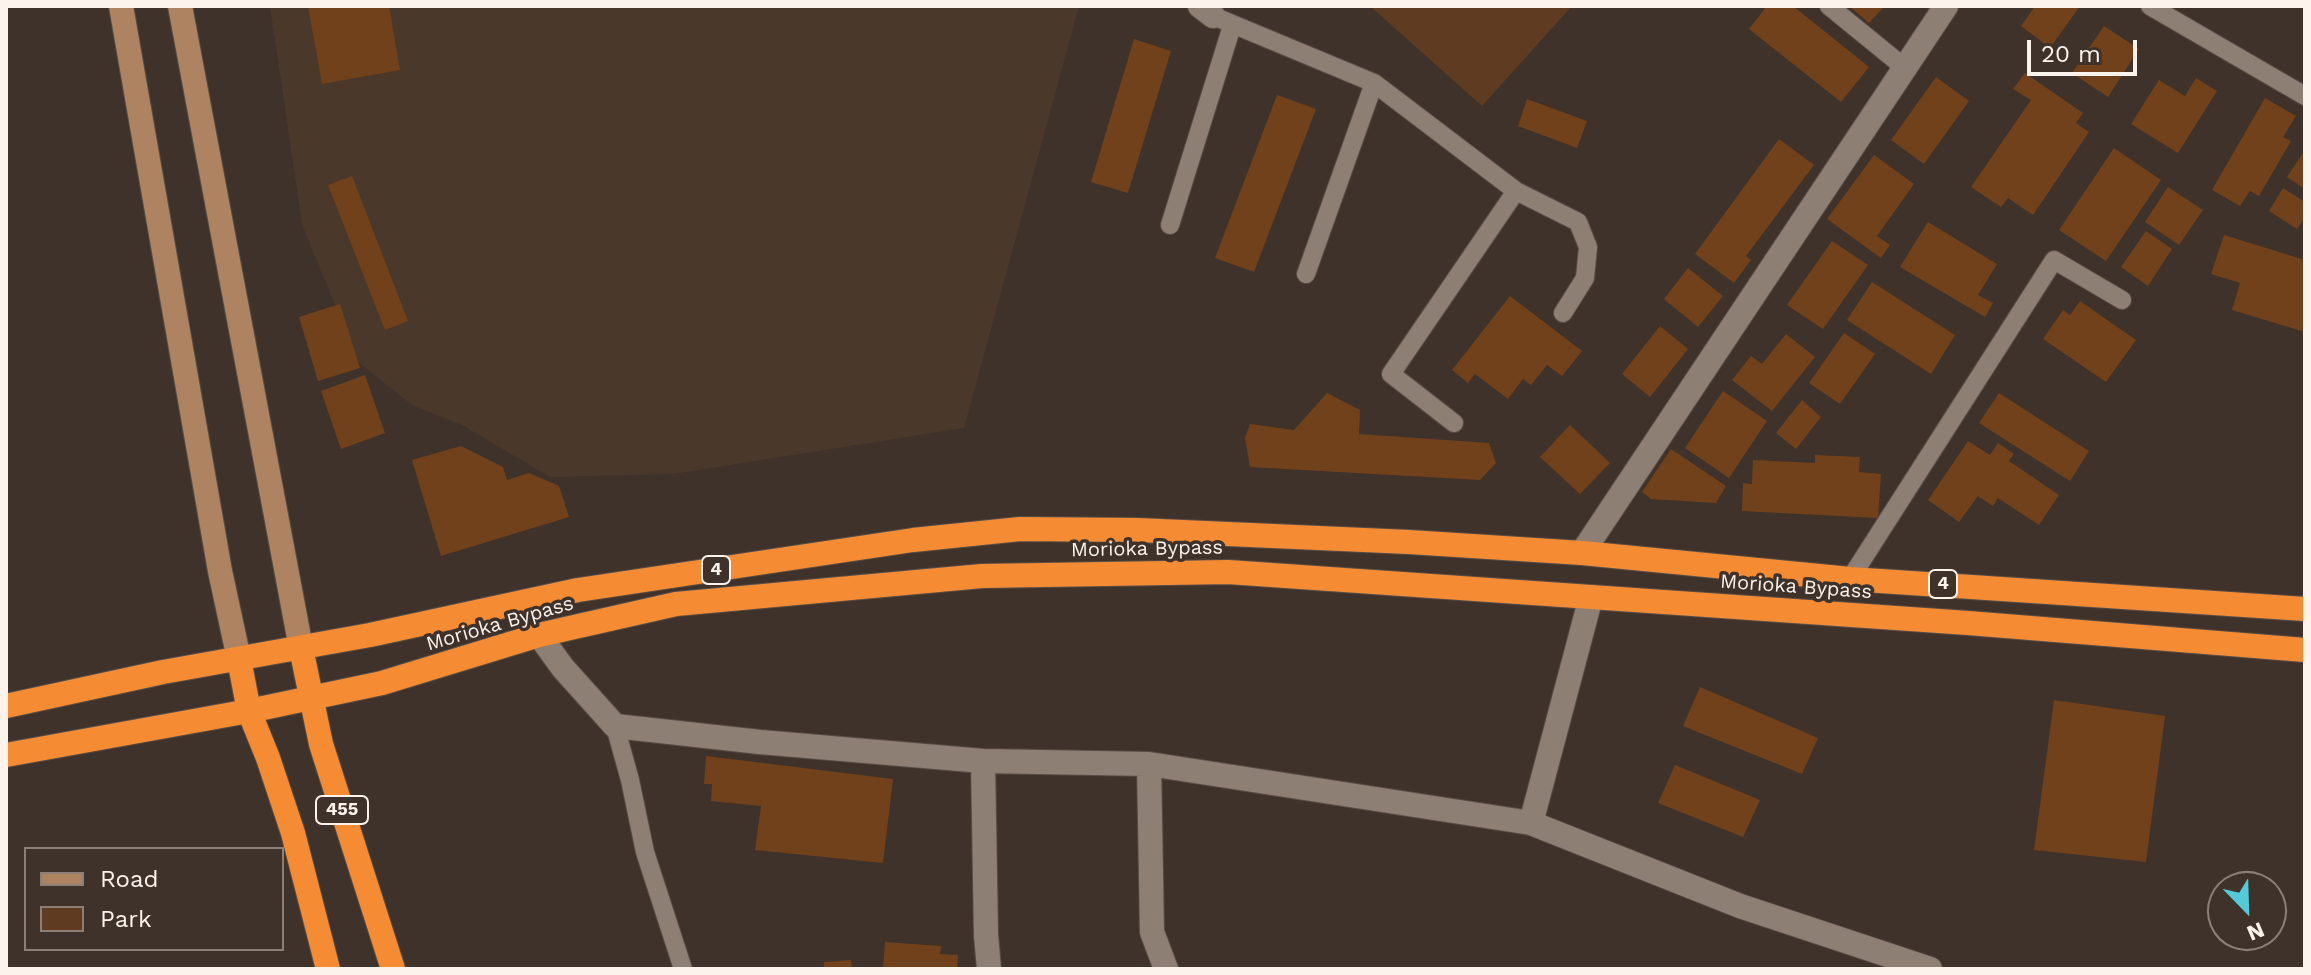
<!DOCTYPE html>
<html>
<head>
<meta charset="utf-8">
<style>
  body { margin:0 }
  #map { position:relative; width:2311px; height:975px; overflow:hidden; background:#3f322a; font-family:"Work Sans",sans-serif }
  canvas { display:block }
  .frame { position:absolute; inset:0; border:8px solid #fcf3ed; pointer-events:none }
  .legend { position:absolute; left:24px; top:847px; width:260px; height:104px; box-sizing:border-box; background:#3f322a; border:2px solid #8b7f78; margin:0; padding:10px 14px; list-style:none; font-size:24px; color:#fcf3ed }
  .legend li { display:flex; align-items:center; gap:16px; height:40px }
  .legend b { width:40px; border:2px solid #8b7f78 }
  .north { position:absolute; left:2207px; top:871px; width:80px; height:80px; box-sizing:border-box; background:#3f322a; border:2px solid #8b7f78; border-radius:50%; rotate:157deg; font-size:22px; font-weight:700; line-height:32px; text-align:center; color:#fcf3ed }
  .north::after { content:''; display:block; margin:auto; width:28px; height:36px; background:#52cbd7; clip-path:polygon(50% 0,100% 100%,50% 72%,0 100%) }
  .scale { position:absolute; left:2027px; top:40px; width:110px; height:36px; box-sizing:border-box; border:4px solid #fcf3ed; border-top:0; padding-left:10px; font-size:24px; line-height:28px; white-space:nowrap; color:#fcf3ed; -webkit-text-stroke:6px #3f322a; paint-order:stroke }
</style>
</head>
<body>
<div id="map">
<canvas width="2311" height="975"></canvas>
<div class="frame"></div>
<ul class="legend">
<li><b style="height:10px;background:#ad8362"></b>Road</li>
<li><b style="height:22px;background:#5e3b21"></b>Park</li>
</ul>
<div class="north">N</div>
<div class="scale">20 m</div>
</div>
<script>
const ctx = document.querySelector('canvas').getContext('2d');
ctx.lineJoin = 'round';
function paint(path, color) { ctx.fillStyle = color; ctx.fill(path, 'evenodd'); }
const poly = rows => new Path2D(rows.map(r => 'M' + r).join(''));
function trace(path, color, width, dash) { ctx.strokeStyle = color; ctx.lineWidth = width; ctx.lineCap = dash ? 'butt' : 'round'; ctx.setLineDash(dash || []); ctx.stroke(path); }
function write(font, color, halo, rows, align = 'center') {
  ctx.font = font + ' "Work Sans",sans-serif'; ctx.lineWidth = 7; ctx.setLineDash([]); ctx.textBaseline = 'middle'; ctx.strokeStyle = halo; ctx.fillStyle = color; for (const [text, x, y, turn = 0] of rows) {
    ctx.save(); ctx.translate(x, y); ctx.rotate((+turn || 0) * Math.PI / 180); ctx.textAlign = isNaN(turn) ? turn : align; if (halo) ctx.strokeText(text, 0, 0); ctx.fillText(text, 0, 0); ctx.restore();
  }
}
paint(poly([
  [270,6,1079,6,964,428,673,474,550,477,462,425,412,405,358,362,302,224]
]), '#4a382b');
paint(poly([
  [1370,6,1572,6,1482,106]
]), '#5e3b21');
paint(poly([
  [308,6,389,6,400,70,322,84],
  [1767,6,1793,6,1869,67,1841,102,1749,29],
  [1849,6,1885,6,1869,23],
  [2035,6,2080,6,2050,48,2021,26],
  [2104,26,2139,49,2108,97,2072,73],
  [1134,39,1171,51,1128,193,1091,182],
  [2025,73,2083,113,2076,123,2089,132,2033,215,2008,198,2001,207,1971,187,2031,100,2013,89],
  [1936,77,1969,101,1924,164,1891,140],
  [2196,78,2217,91,2178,153,2131,124,2159,80,2185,96],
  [1277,95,1316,109,1254,272,1215,258],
  [2265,98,2296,116,2283,137,2291,141,2259,196,2250,191,2240,206,2212,190],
  [1527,99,1587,121,1577,148,1518,126],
  [1779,139,1814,165,1746,256,1751,260,1734,283,1695,254],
  [2114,148,2161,180,2106,261,2059,230],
  [2305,150,2305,189,2287,177],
  [1874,155,1914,184,1877,236,1890,245,1881,258,1827,219],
  [352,176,408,321,385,330,328,185],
  [2168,187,2203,210,2179,245,2145,222],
  [2283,188,2305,202,2305,217,2297,229,2269,211],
  [1928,222,1997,264,1978,295,1993,303,1985,317,1900,267],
  [2146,231,2172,249,2148,286,2121,267],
  [2224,235,2305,260,2305,332,2232,310,2240,283,2211,274],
  [1832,241,1868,265,1823,329,1787,305],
  [1688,268,1723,296,1698,327,1664,299],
  [1872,282,1955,335,1931,374,1847,320],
  [1510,296,1582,351,1562,376,1547,365,1531,385,1523,379,1508,399,1475,374,1468,383,1452,370],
  [2080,301,2136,340,2106,382,2043,339,2063,310,2070,315],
  [340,304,360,368,318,381,299,317],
  [1660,326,1688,349,1650,397,1622,374],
  [1844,333,1875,354,1840,404,1809,383],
  [1786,334,1815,357,1772,411,1732,380,1751,356,1762,364],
  [365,375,385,433,341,449,321,391],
  [1723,391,1767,421,1729,478,1685,448],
  [1327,393,1360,410,1359,434,1489,443,1496,463,1480,480,1250,467,1245,438,1250,424,1294,430],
  [1999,393,2089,451,2070,481,1979,423],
  [1802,400,1821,417,1796,449,1776,433],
  [1570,425,1610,463,1580,494,1540,457],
  [1968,441,1990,455,1998,443,2014,454,2009,461,2059,495,2039,525,1998,498,1993,506,1978,496,1959,522,1928,500],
  [461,446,503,467,507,480,529,473,559,486,569,517,441,556,412,460],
  [1671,449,1726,486,1716,503,1651,499,1642,492],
  [1815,455,1860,457,1859,472,1881,474,1878,518,1742,511,1743,483,1752,484,1753,460,1815,463],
  [1700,687,1818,738,1802,774,1683,726],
  [2054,700,2165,716,2146,862,2034,850],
  [706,756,893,779,883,863,755,850,761,806,711,801,712,784,704,784],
  [1675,765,1760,800,1743,837,1658,803],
  [885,942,941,946,940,954,958,955,957,969,883,969],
  [851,960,852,969,824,969,824,962]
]), '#71411b');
const lane = poly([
  [1829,6,1905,68],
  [2150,6,2305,96],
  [1213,16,1374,83,1516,191,1578,222,1588,247,1585,278,1563,313],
  [1170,225,1232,26],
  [1306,274,1374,83],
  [1454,423,1391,374,1516,191],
  [1850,579,2054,260,2122,300],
  [615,726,630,780,645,852,683,969]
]);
const street = poly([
  [1200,6,1213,16],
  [1582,553,1946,6],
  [539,635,563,668,615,726,760,742,983,761,1149,764,1531,823,1740,906,1930,969],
  [983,761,986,935,989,969],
  [1149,764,1152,932,1166,969],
  [1531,823,1591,597]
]);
const secondary = poly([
  [121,6,220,571,239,659],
  [180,6,301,648]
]);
const highway = poly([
  [301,648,321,744,393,969],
  [239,659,249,711,268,758,293,833,328,969],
  [6,706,163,672,370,635,578,590,913,540,1020,529,1137,530,1409,542,1582,553,1850,579,2305,609],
  [6,755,249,711,382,683,539,635,676,604,982,576,1228,572,1968,623,2305,650]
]);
trace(lane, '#594e47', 20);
trace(street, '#594e47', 26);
trace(secondary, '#594e47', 26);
trace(highway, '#594e47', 26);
trace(lane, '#8e7f75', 18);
trace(street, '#8e7f75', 24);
trace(secondary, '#ad8362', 24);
trace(highway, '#f58c34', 24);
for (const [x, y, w] of [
  [716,570,28],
  [1943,584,28],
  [342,810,52]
]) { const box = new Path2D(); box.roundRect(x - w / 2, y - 14, w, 28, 6); ctx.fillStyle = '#3f322a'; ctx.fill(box); trace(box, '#fcf3ed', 2); }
write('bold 18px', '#fcf3ed', null, [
  ["4",716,570],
  ["4",1943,584],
  ["455",342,810]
]);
write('20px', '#fcf3ed', '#3f322a', [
  ["Morioka Bypass",1147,549,-1],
  ["Morioka Bypass",1796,587,4],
  ["Morioka Bypass",500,624,-16]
]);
</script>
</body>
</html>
